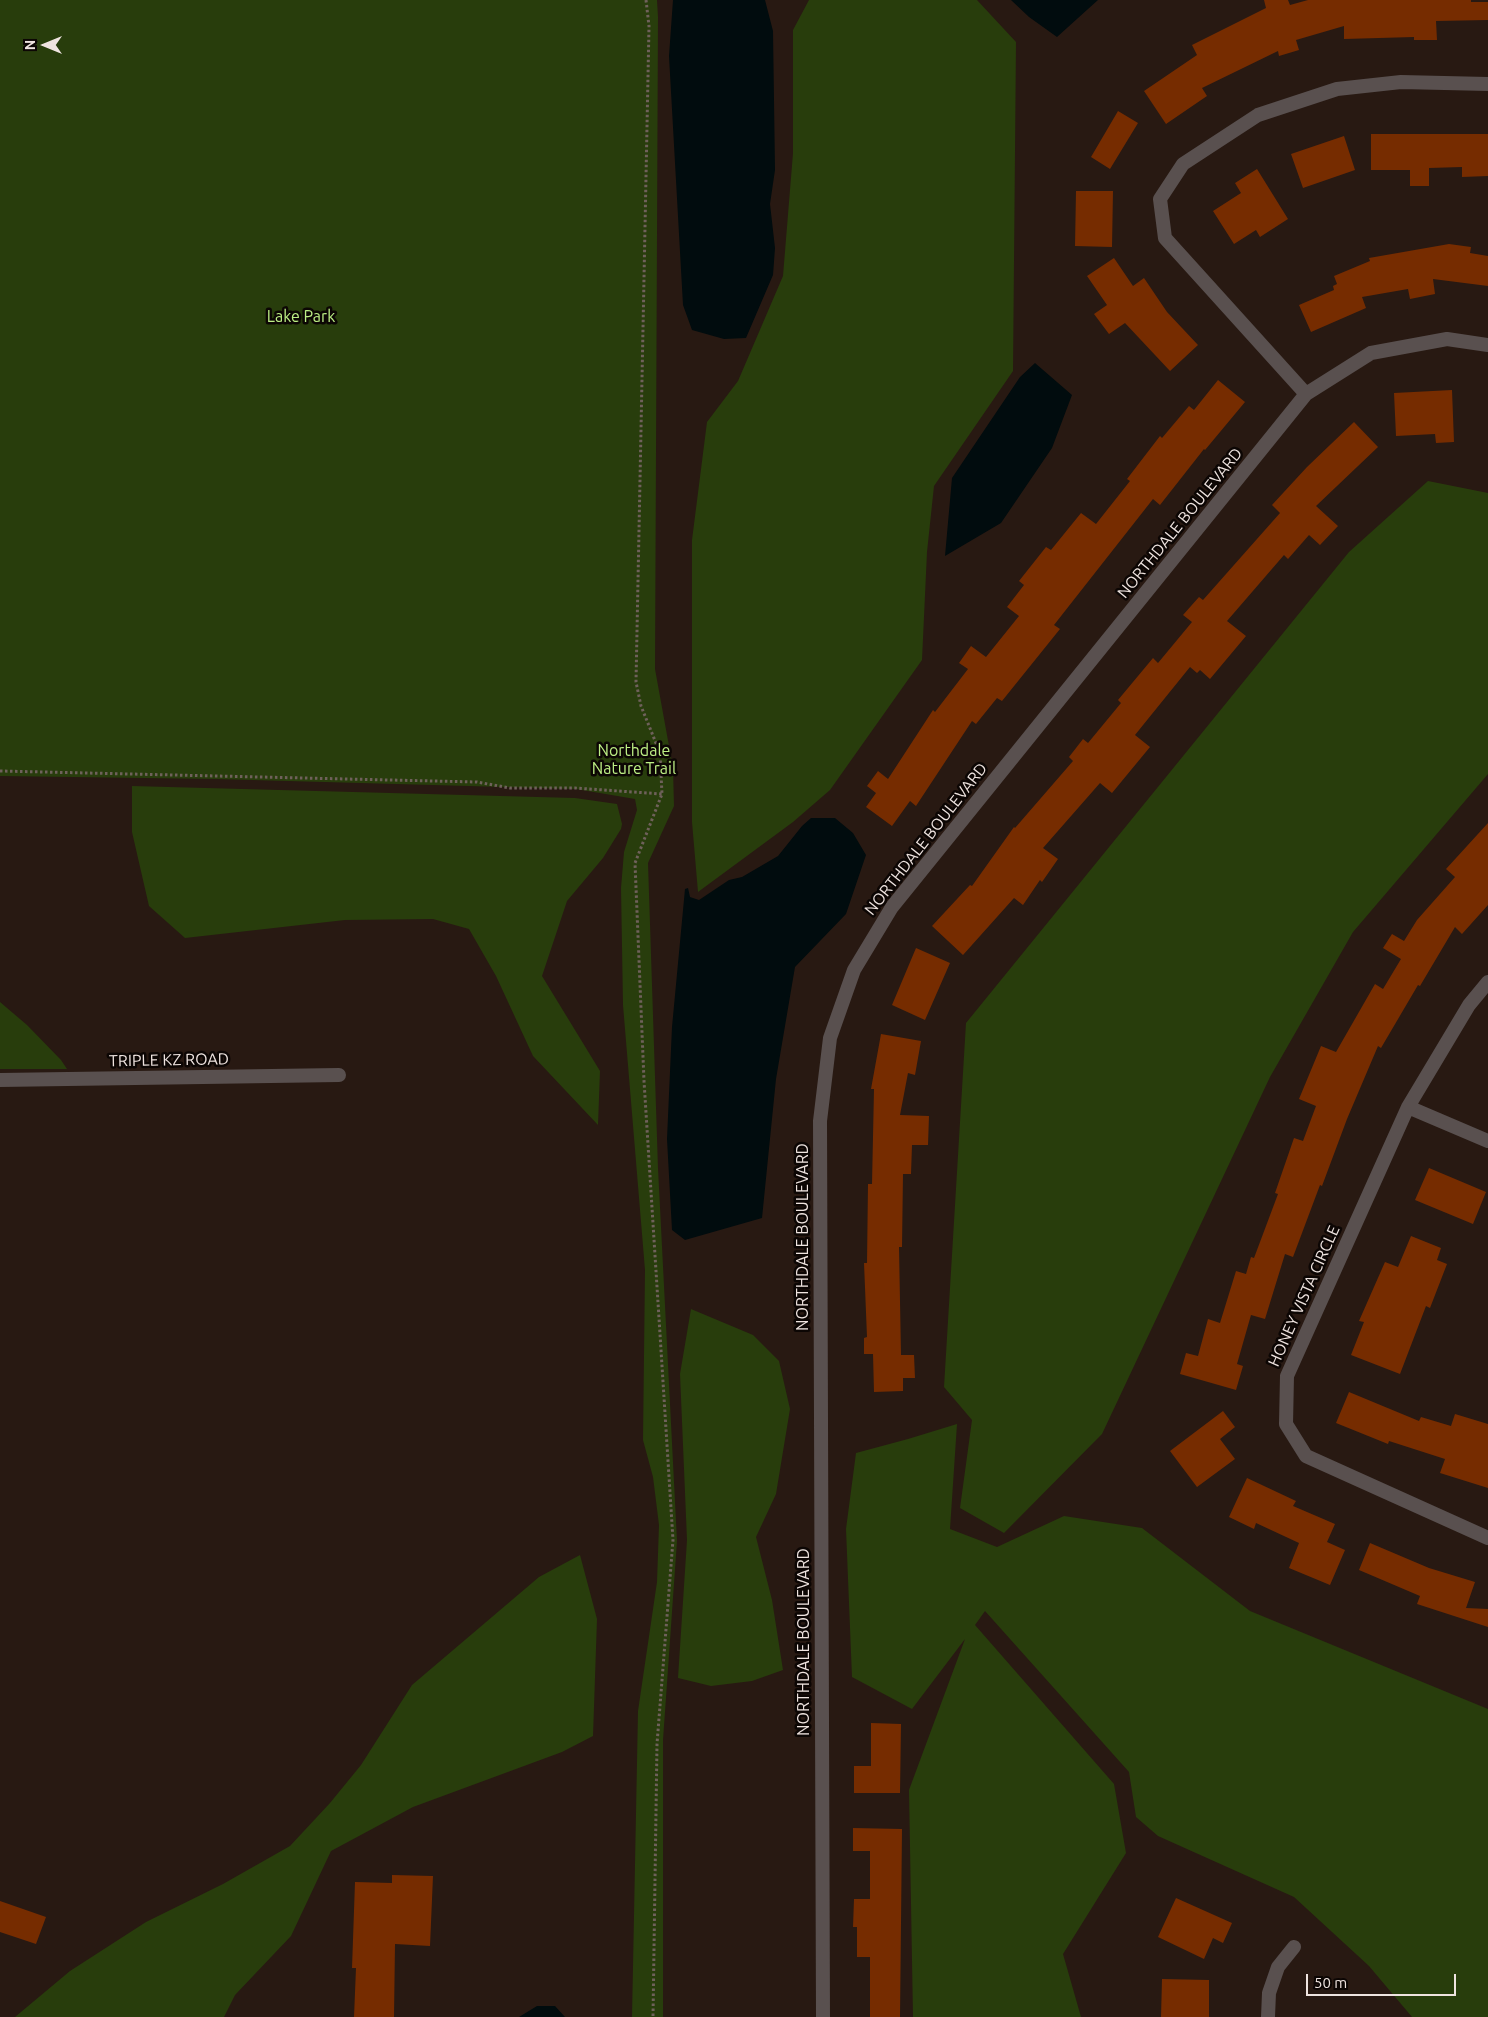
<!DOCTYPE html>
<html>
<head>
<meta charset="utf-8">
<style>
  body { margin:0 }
  #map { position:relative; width:1488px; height:2017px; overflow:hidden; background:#281912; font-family:Ubuntu,sans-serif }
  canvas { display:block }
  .north { position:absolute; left:20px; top:20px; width:50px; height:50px; -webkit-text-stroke:4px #0c0604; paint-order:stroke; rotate:270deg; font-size:14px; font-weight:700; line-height:20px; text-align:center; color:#efe4e0 }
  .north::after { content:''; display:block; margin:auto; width:18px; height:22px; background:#efe4e0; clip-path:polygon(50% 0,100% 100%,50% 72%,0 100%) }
  .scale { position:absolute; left:1306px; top:1974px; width:150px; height:22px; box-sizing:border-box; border:2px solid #efe4e0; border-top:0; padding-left:6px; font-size:15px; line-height:18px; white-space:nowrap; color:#efe4e0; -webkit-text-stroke:4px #0c0604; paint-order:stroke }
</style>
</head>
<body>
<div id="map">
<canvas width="1488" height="2017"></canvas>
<div class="north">N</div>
<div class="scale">50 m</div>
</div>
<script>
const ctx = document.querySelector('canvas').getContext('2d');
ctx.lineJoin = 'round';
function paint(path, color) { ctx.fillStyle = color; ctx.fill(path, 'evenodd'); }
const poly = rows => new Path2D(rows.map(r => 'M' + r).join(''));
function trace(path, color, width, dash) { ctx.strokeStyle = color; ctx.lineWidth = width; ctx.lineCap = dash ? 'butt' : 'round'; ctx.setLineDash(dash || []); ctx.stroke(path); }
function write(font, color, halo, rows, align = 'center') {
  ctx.font = font + ' Ubuntu,sans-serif'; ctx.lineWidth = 5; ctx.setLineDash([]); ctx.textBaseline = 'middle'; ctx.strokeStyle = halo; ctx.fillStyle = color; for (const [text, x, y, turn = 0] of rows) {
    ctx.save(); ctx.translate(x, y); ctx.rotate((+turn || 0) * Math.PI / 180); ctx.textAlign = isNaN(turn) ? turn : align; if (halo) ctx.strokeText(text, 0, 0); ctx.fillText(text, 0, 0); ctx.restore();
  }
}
paint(poly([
  [0,0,657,0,658,17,655,669,673,768,674,806,648,863,658,1168,677,1541,663,1740,663,2017,632,2017,638,1711,657,1582,659,1525,653,1477,643,1440,645,1270,623,1005,621,888,624,852,637,810,635,799,576,789,216,779,0,776],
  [809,0,977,0,1016,42,1013,371,934,486,927,552,922,660,830,790,793,822,698,892,692,822,692,540,707,422,738,381,783,276,793,153,793,30],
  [1428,481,1488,493,1488,774,1353,932,1270,1077,1102,1434,1004,1533,960,1508,972,1420,944,1387,966,1023,1349,552],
  [132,786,575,798,617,804,622,824,621,829,603,858,567,901,542,976,600,1071,598,1125,533,1056,496,976,469,929,433,919,345,920,185,938,149,906,132,832],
  [0,1002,27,1025,61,1060,67,1069,0,1069],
  [691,1309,753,1335,779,1361,790,1409,776,1494,756,1537,772,1600,783,1670,752,1681,711,1686,678,1678,687,1540,680,1374],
  [957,1424,950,1529,997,1547,1064,1516,1142,1528,1250,1611,1488,1709,1488,2017,1412,2017,1369,1966,1294,1897,1158,1836,1136,1817,1129,1772,985,1611,975,1625,1114,1784,1126,1853,1063,1954,1081,2017,913,2017,909,1790,965,1639,912,1709,852,1677,846,1529,856,1453,908,1439],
  [580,1555,597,1619,593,1736,562,1752,413,1807,331,1851,291,1936,235,1995,224,2017,15,2017,70,1971,146,1922,223,1884,290,1846,330,1803,361,1765,412,1685,539,1577]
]), '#283d0c');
paint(poly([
  [673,0,765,0,773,31,775,170,770,204,775,248,773,275,746,338,724,339,692,330,683,305,669,56],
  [1011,0,1098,0,1057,37,1029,17],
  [1035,363,1072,395,1052,448,1001,523,945,556,952,478,1020,377],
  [811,818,835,818,853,833,866,855,846,914,795,967,776,1079,762,1218,685,1240,672,1230,667,1139,672,1027,685,889,688,888,690,897,699,900,729,880,742,877,778,856,802,826],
  [537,2006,555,2006,565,2017,519,2017]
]), '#010c0e');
paint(poly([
  [1264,0,1288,0,1290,5,1308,0,1471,0,1471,2,1488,2,1488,20,1436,21,1437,40,1414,40,1414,37,1344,39,1344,26,1296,40,1299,50,1279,56,1278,51,1202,88,1207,96,1166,124,1144,91,1197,55,1192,45,1266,8],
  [1118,111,1138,123,1110,169,1091,157],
  [1371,134,1488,134,1488,176,1462,177,1462,167,1429,168,1429,186,1410,186,1410,170,1371,170],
  [1344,136,1355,170,1303,188,1291,154],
  [1257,169,1288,219,1260,237,1256,230,1234,244,1213,211,1241,193,1235,183],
  [1076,191,1113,191,1112,247,1075,246],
  [1449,244,1471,247,1470,253,1488,256,1488,286,1433,279,1435,294,1410,299,1408,289,1362,297,1366,308,1311,332,1299,305,1334,290,1333,286,1337,284,1334,276,1370,261,1369,258],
  [1114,258,1133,286,1144,278,1167,312,1198,345,1170,371,1125,323,1109,334,1094,314,1107,305,1087,276],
  [1218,380,1245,402,1205,450,1204,449,1160,505,1153,499,1054,625,1060,629,1002,701,997,698,976,724,972,721,916,806,910,801,892,826,866,807,876,793,867,786,878,771,888,779,933,710,935,712,968,669,959,663,971,646,986,657,1019,616,1007,607,1024,585,1019,581,1046,547,1051,550,1081,513,1096,524,1130,481,1127,479,1160,436,1162,438,1189,406,1194,410],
  [1452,390,1454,442,1436,443,1435,434,1396,436,1394,393],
  [1354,422,1378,447,1316,506,1338,526,1320,545,1309,535,1288,559,1284,555,1227,621,1246,636,1210,679,1200,670,1197,673,1190,667,1135,735,1150,747,1112,793,1100,783,1043,848,1058,859,1042,882,1040,880,1023,905,1014,898,963,955,932,926,970,885,972,886,1014,827,1015,828,1073,761,1069,757,1083,739,1088,743,1121,703,1118,700,1153,658,1158,663,1192,622,1183,615,1199,597,1203,600,1280,513,1272,505,1307,467],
  [1488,823,1488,905,1462,934,1455,927,1420,986,1418,985,1381,1048,1378,1046,1347,1119,1322,1186,1320,1185,1293,1257,1285,1254,1265,1319,1251,1315,1237,1364,1243,1366,1236,1390,1180,1374,1186,1353,1198,1356,1208,1319,1220,1323,1236,1271,1246,1274,1251,1257,1254,1258,1278,1194,1275,1193,1294,1138,1303,1141,1316,1106,1299,1099,1321,1046,1336,1052,1375,984,1383,989,1401,959,1383,948,1392,934,1404,941,1417,920,1455,877,1446,869],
  [916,948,950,963,925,1020,892,1005],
  [881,1034,921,1041,915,1075,908,1073,900,1115,929,1116,928,1145,912,1145,911,1174,903,1174,902,1247,899,1247,901,1355,914,1355,915,1378,903,1378,903,1391,874,1392,873,1354,864,1354,864,1338,867,1337,864,1263,867,1263,868,1184,872,1184,874,1089,871,1089],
  [1429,1168,1486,1192,1473,1224,1415,1200],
  [1411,1236,1441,1248,1437,1260,1447,1264,1430,1308,1426,1306,1400,1374,1351,1355,1364,1322,1359,1321,1385,1262,1398,1267],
  [1349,1392,1419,1421,1421,1417,1451,1426,1455,1414,1488,1424,1488,1488,1440,1473,1445,1459,1389,1441,1388,1444,1336,1423],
  [1223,1411,1235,1427,1220,1439,1235,1459,1197,1487,1170,1451],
  [1247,1478,1296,1501,1293,1506,1335,1524,1327,1542,1345,1550,1330,1585,1289,1568,1299,1543,1256,1523,1254,1529,1229,1517],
  [1370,1543,1429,1568,1475,1582,1466,1608,1488,1609,1488,1627,1417,1604,1420,1596,1359,1570],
  [871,1723,901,1724,900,1793,854,1793,854,1766,871,1766],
  [853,1828,902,1829,900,2017,870,2017,870,1957,857,1957,857,1927,853,1927,854,1899,870,1899,870,1851,853,1851],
  [392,1875,433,1876,430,1946,395,1944,394,2017,354,2017,356,1968,352,1968,355,1882,392,1883],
  [1176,1898,1232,1923,1223,1943,1213,1938,1204,1959,1158,1937],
  [0,1901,46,1917,36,1944,0,1932],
  [1162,1979,1209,1980,1209,2017,1161,2017]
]), '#762c00');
trace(poly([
  [646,0,649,26,636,682,641,706,660,753,662,794,635,863,644,1081,673,1540,657,1744,653,2017],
  [0,771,477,782,510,788,575,788,662,794]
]), '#6f615b', 3, [2.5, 2.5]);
trace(poly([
  [1306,394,1165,238,1160,199,1183,164,1258,115,1337,89,1401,82,1488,84],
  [1488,982,1469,1005,1408,1107,1287,1376,1286,1424,1306,1456,1488,1538],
  [0,1080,339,1075],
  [1408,1107,1488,1141],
  [823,2017,820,1121,830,1038,854,970,892,907,1306,394,1371,353,1447,339,1488,345],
  [1268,2017,1269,1993,1278,1967,1294,1947]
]), '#59504f', 14);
write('16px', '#bdef85', '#0c0604', [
  ["Lake Park",301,317],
  ["Northdale",634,751],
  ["Nature Trail",634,769]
]);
write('16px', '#efe4e0', '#0c0604', [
  ["NORTHDALE BOULEVARD",1180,523,-51],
  ["NORTHDALE BOULEVARD",926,839,-52],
  ["TRIPLE KZ ROAD",169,1060,-1],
  ["NORTHDALE BOULEVARD",803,1237,-90],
  ["HONEY VISTA CIRCLE",1304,1296,-66],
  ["NORTHDALE BOULEVARD",804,1642,-90]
]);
</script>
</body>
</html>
